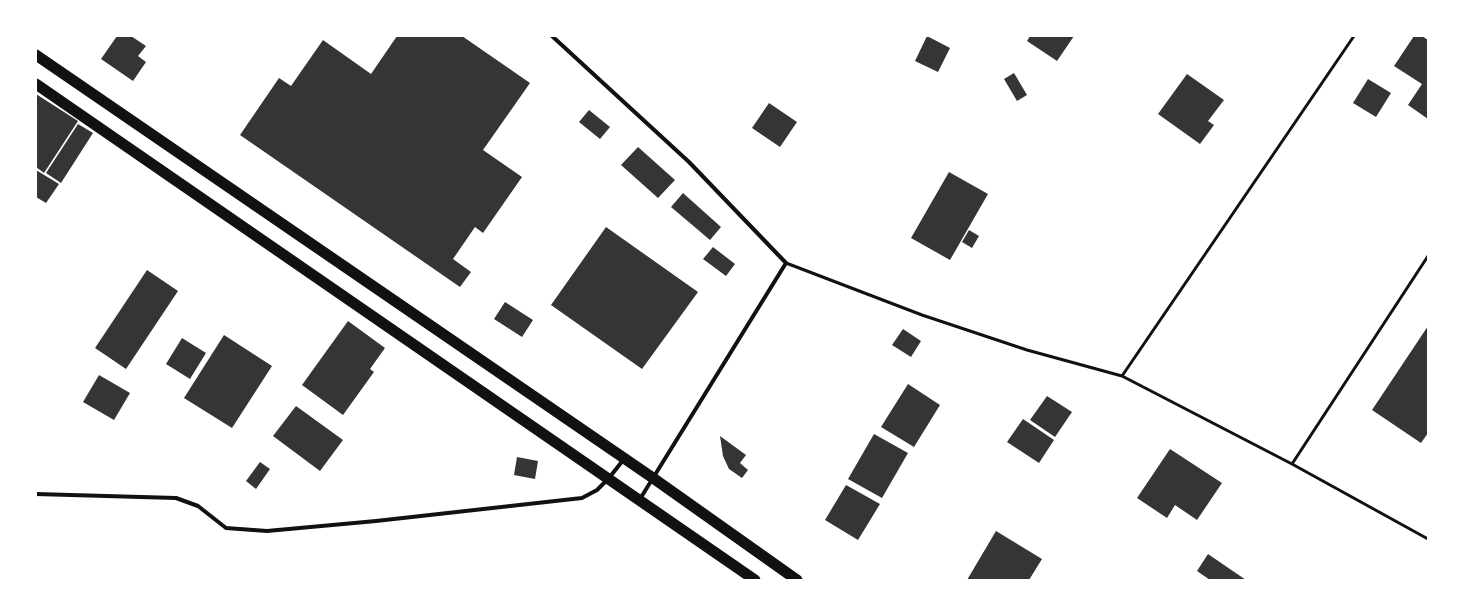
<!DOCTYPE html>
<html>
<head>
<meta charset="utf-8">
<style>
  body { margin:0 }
  #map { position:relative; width:1464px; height:616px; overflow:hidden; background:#fff; font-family:Manrope,sans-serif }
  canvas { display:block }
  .frame { position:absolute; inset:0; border:37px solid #fff; pointer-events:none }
</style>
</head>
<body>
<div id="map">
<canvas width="1464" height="616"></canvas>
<div class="frame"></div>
</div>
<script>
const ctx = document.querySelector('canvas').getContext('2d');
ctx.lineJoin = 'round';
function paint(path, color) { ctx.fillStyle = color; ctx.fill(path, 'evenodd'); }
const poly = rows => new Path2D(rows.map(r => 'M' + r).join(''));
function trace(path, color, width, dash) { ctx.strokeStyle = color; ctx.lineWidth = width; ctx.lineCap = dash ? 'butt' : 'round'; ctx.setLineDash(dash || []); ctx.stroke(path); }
paint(poly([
  [117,36,131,36,146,46,138,56,146,62,133,81,101,59],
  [397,36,462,36,530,83,483,150,522,177,483,233,475,227,453,259,471,272,460,287,240,135,279,78,291,86,323,40,371,74],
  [927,36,950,48,938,72,915,61],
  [1030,36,1074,36,1057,61,1027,41],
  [1414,36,1422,36,1428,40,1428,119,1408,105,1422,84,1394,66],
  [1014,73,1027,95,1017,101,1004,79],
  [1187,74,1224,100,1208,121,1214,125,1200,144,1158,114],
  [1368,79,1391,93,1376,117,1353,103],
  [36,94,78,121,44,173,36,167],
  [769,103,797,122,780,147,752,128],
  [589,110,610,127,600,139,579,122],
  [78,124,93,133,61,183,46,173],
  [638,147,675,180,658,198,621,165],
  [36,170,59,184,46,203,36,197],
  [949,172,988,194,950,260,911,238],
  [683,193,721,227,710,240,671,207],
  [606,227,698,292,642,369,551,305],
  [969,230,979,236,972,248,962,242],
  [713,247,735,264,726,276,703,259],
  [147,270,178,291,126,369,95,348],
  [505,302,533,320,522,337,494,319],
  [348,321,385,348,370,369,374,372,343,415,302,385],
  [1428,326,1428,433,1421,443,1372,410],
  [903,329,921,341,911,357,892,345],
  [224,335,272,366,232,428,184,398],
  [182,338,206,353,190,379,166,364],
  [99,375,130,393,114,420,83,402],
  [908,384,940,405,914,447,881,427],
  [1047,396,1072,412,1055,437,1030,420],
  [296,406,343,440,320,471,273,436],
  [1023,419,1054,440,1039,463,1007,442],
  [874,434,908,453,882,498,848,479],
  [720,436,746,455,740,463,748,470,742,478,729,469,723,456],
  [1170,449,1222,483,1197,520,1175,505,1167,518,1137,498],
  [517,457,538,461,535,479,514,475],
  [260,462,270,469,256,489,246,481],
  [846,485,880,504,858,540,825,520],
  [996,531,1042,559,1029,580,967,580],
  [1208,554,1246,580,1210,580,1197,571]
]), '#353535');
trace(poly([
  [786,263,922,315,1027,350,1122,376,1292,464,1428,539],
  [1122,376,1354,36],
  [1292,464,1428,256]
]), '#111', 3);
trace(poly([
  [552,36,689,162,786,263,640,499],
  [36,494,176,498,198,506,226,528,267,531,376,521,582,498,597,490,609,478,624,459]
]), '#111', 4);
trace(poly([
  [36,55,653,478,797,580],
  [36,84,755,580]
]), '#111', 11);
</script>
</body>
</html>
